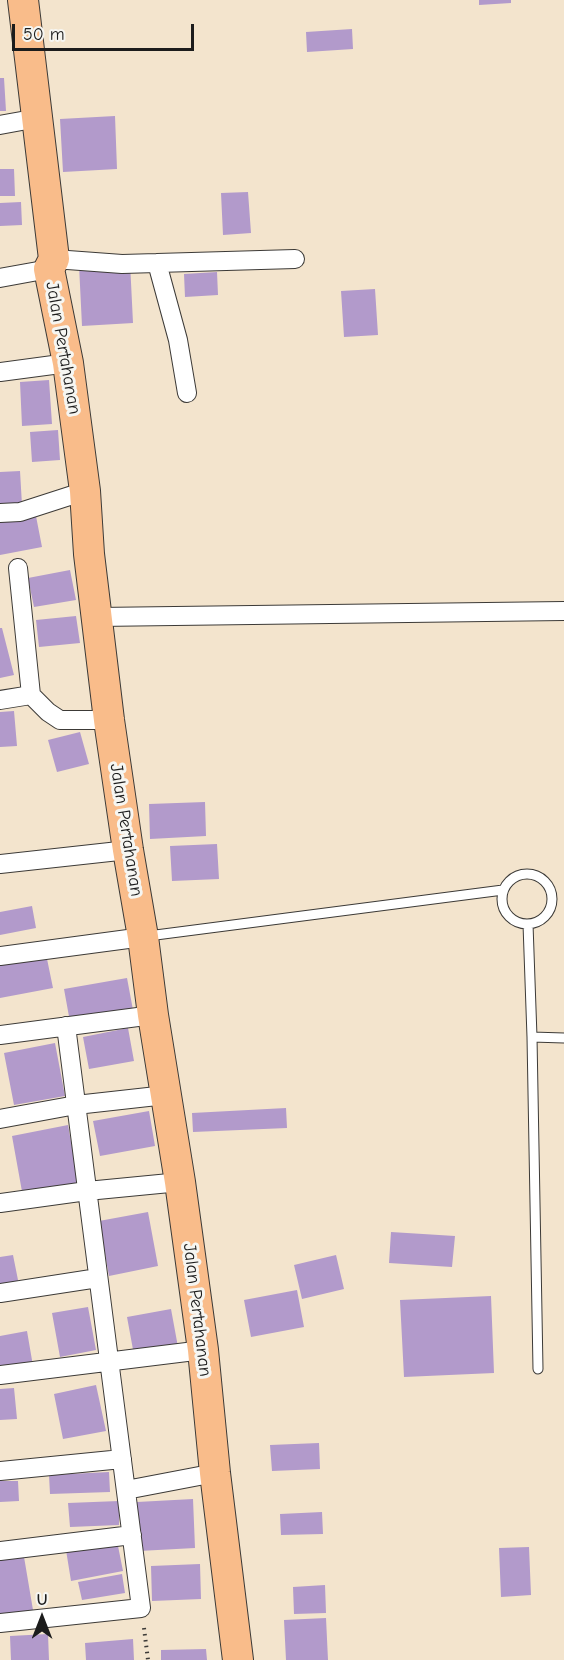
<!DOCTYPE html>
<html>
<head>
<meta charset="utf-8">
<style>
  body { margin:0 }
  #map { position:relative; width:564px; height:1660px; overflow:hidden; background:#f3e4cd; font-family:"Comic Neue",sans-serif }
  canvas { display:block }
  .north { position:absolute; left:12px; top:1588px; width:60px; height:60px; -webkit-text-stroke:4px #f6f6f2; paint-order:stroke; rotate:0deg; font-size:16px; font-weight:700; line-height:24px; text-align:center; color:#1c1c1c }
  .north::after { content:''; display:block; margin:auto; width:21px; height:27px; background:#1c1c1c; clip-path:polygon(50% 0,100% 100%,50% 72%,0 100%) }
  .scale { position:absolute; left:12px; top:24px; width:182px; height:27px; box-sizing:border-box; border:3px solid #1c1c1c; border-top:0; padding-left:8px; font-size:18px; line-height:21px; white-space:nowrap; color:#1c1c1c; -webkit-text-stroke:4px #f6f6f2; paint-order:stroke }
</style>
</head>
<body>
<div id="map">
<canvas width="564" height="1660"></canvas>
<div class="north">U</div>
<div class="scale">50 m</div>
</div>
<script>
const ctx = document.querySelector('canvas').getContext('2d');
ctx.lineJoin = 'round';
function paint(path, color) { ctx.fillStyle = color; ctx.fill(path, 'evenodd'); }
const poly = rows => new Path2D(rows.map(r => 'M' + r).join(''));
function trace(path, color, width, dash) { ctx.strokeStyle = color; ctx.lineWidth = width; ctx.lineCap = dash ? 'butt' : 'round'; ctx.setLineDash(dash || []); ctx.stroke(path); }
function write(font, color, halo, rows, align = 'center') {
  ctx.font = font + ' "Comic Neue",sans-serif'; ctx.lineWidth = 6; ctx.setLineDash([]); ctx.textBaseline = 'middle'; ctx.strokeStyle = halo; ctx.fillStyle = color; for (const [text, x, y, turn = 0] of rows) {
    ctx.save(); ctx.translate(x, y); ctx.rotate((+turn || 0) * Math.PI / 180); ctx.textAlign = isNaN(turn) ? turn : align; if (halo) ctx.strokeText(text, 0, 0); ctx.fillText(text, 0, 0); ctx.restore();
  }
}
paint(poly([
  [479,0,511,0,511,3,479,5],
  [352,29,353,49,307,52,306,32],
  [0,78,4,78,6,111,0,111],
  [115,116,117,169,63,172,60,119],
  [0,169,14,169,15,196,0,196],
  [248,192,251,233,223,235,221,193],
  [21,202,22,225,0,226,0,203],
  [130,262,133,323,82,326,79,265],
  [217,272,218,295,185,297,184,274],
  [375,289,378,335,344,337,341,291],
  [49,380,52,424,22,426,20,382],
  [58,430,60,460,32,462,30,432],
  [20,471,22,505,0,506,0,472],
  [35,511,42,547,0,555,0,518],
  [70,570,76,600,34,607,28,578],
  [76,616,80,643,39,647,36,620],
  [0,628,2,628,14,675,0,678],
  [14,711,17,746,0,747,0,712],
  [80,732,89,764,57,772,48,740],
  [205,802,206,836,150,839,149,804],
  [217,844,219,879,172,881,170,846],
  [32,906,36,928,0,935,0,912],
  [46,954,53,988,0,998,0,963],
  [127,978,133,1010,70,1022,64,989],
  [128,1028,134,1061,89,1069,83,1037],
  [55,1043,65,1096,14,1105,4,1053],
  [286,1108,287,1128,193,1132,192,1113],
  [149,1111,155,1146,100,1156,93,1121],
  [68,1125,79,1186,23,1197,12,1136],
  [148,1212,158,1266,109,1276,99,1221],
  [391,1232,455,1236,452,1267,389,1263],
  [13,1255,19,1285,0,1289,0,1257],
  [336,1255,344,1289,302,1299,294,1265],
  [297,1290,304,1327,251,1337,244,1300],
  [491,1296,494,1373,404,1377,400,1300],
  [88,1307,96,1350,60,1357,52,1313],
  [171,1309,178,1347,134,1355,127,1317],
  [27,1331,33,1366,0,1372,0,1336],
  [96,1385,106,1431,63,1439,54,1394],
  [14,1388,17,1419,0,1420,0,1389],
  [319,1443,320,1469,272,1471,270,1445],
  [109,1472,110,1492,50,1494,49,1475],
  [0,1481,18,1481,19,1501,0,1502],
  [193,1499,195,1548,139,1551,137,1502],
  [119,1501,119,1525,70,1527,68,1503],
  [322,1512,323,1534,281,1535,280,1514],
  [117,1541,123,1571,71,1581,66,1550],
  [529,1547,531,1595,501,1597,499,1548],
  [23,1551,33,1610,0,1616,0,1555],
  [200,1564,201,1599,152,1601,151,1566],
  [122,1574,125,1593,82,1600,78,1582],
  [325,1585,326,1613,294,1614,293,1587],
  [326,1618,328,1660,286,1660,284,1620],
  [48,1634,49,1660,11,1660,10,1636],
  [133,1639,134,1660,86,1660,85,1643],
  [206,1649,207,1660,161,1660,161,1650]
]), '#b29acb');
const lane = poly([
  '502 899a25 25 0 1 1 50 0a25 25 0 1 1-50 0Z',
  [528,924,532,1037,564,1038],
  [148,936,503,890],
  [532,1037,538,1369]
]);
const street = poly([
  [0,125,38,118],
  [54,259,122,264,157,263,178,340,187,393],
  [157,263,295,259],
  [0,278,49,269],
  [0,372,68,363],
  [0,513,20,512,85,491],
  [18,568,31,695,48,712,60,720,109,720],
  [97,617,564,611],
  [0,700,31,695],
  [0,864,128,850],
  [0,956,143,937],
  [0,1035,153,1015],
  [0,1119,76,1105,166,1095],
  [0,1203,87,1191,180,1182],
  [0,1293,98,1278],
  [0,1375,203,1350],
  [0,1471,122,1459],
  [126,1490,215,1473],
  [0,1551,132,1535],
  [0,1623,141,1608,66,1026]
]);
const primary = poly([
  [23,0,54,259,49,269,68,363,85,491,89,554,109,720,128,850,143,937,153,1015,180,1182,203,1350,215,1473,238,1660]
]);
trace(lane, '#3c3a37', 11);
trace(street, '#3c3a37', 20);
trace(primary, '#3c3a37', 32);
trace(poly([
  [144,1628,148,1660]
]), '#3c3a37', 4, [1.5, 4.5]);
trace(lane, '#fff', 9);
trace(street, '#fff', 18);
trace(primary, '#f9bc8a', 30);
write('18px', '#1c1c1c', '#f6f6f2', [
  ["Jalan Pertahanan",63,348,80],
  ["Jalan Pertahanan",126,830,81],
  ["Jalan Pertahanan",197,1310,83]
]);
</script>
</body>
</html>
